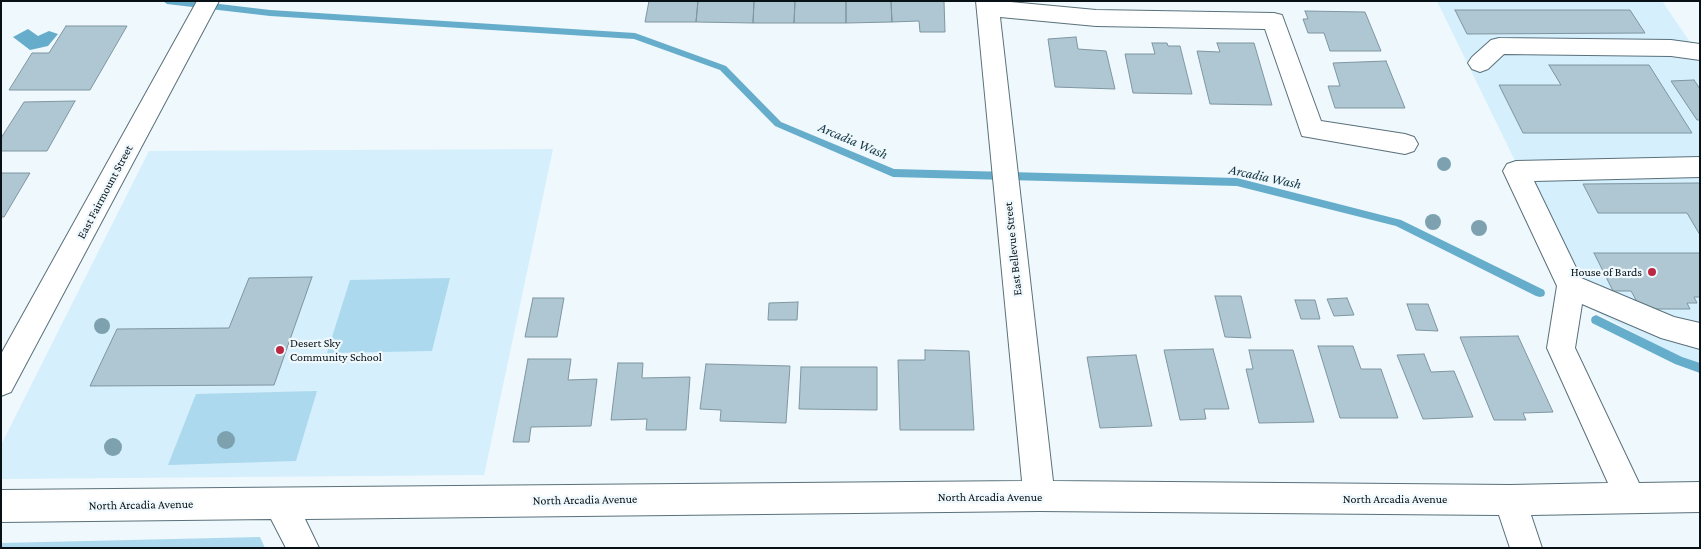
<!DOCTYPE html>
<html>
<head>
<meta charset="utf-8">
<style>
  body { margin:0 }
  #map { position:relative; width:1701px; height:549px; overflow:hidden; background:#eef8fd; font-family:"Crimson Pro",serif }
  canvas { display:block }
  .frame { position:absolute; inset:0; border:2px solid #081115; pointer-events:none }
</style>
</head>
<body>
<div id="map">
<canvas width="1701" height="549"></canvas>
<div class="frame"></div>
</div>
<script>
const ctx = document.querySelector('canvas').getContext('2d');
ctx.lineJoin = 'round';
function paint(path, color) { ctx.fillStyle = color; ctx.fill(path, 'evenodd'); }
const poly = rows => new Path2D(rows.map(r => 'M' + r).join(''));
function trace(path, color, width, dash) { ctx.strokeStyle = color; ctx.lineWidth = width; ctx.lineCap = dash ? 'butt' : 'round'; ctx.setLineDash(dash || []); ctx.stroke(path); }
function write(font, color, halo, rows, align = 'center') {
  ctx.font = font + ' "Crimson Pro",serif'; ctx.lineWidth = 4.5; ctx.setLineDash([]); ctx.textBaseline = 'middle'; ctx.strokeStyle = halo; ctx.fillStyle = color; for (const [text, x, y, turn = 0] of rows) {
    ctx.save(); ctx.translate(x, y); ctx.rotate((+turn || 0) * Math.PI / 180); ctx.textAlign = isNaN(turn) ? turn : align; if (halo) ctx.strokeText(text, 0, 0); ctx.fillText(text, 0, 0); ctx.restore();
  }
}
paint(poly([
  [1437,1,1662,1,1700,57,1700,370,1586,306],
  [553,149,484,475,1,479,1,445,149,151]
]), '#d5effc');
paint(poly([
  [450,278,432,351,327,353,350,280],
  [317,391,296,461,168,465,196,394],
  [260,537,265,548,1,548,1,543]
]), '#acd9ed');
paint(poly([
  [28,29,38,36,49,31,58,34,48,46,30,50,13,37]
]), '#66adcb');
paint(poly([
  [163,1,194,1,270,10,635,33,726,66,781,122,894,169,1237,178,1401,220,1544,290,1545,293,1544,296,1540,297,1536,296,1396,226,1237,186,893,177,775,126,720,70,634,39,270,16,167,4,163,1],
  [1596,315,1682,357,1700,363,1700,373,1675,364,1592,323,1591,320,1592,317,1596,315]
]), '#66adcb');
const building = poly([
  [649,1,698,1,696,22,645,22,649,1],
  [698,1,754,1,753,23,696,22,698,1],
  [754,1,795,1,794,23,753,23,754,1],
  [795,1,846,1,846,23,794,23,795,1],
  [846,1,891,1,892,22,846,23,846,1],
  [891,1,944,1,945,32,920,32,919,21,892,22,891,1],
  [1455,10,1630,10,1645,33,1467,34,1455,10],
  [1305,11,1365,12,1381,51,1330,51,1324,33,1308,33,1303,19,1308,19,1305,11],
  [66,26,127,26,90,90,9,90,32,53,49,53,66,26],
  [1076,37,1078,49,1106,51,1115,89,1055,87,1048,39,1076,37],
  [1152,43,1167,43,1168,46,1180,46,1192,94,1133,93,1125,54,1155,54,1152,43],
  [1217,43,1254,43,1272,105,1210,104,1197,51,1220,52,1217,43],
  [1386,61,1405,108,1335,108,1328,86,1340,86,1333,63,1386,61],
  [1549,65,1649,65,1692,133,1523,133,1499,85,1561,85,1549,65],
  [1694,80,1700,89,1700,120,1697,120,1671,81,1694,80],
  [75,101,47,151,1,151,1,138,24,102,75,101],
  [1,173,30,173,4,217,1,217,1,173],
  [1700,183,1700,235,1687,213,1598,213,1583,184,1700,183],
  [1594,253,1700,253,1700,297,1694,297,1697,303,1687,303,1690,309,1641,309,1631,291,1613,291,1594,253],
  [312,277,274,385,90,386,117,329,229,328,249,278,312,277],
  [1215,296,1241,296,1251,338,1225,337,1215,296],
  [533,298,564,298,557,337,525,337,533,298],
  [1347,298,1354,315,1334,316,1327,299,1347,298],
  [1295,300,1315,300,1320,319,1301,319,1295,300],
  [798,302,797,320,768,320,769,303,798,302],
  [1407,304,1428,304,1438,331,1416,330,1407,304],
  [1518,336,1553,412,1523,413,1526,420,1494,420,1460,337,1518,336],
  [1318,346,1353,346,1361,369,1381,369,1398,418,1340,418,1318,346],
  [1213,349,1229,409,1204,409,1206,419,1180,420,1164,350,1213,349],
  [925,350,969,351,974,430,900,430,898,360,925,360,925,350],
  [1249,350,1293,350,1314,422,1259,423,1246,369,1253,369,1249,350],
  [1424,354,1431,372,1454,371,1473,417,1423,419,1397,355,1424,354],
  [1136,355,1152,426,1100,428,1087,357,1136,355],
  [528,359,571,359,568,380,597,379,591,426,531,427,529,442,513,442,528,359],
  [618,363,643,363,642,378,690,377,686,430,646,430,647,419,611,420,618,363],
  [706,364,790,366,786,423,720,421,721,410,700,409,706,364],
  [801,367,877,367,877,410,799,409,801,367]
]);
paint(building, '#afc7d2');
trace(building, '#7f96a1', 1);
const minor = poly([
  [197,1,219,1,11,392,1,396,1,354,197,1],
  [976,1,1000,1,1096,10,1274,13,1282,15,1321,121,1405,134,1414,137,1418,144,1414,151,1405,154,1302,136,1265,29,1096,26,1000,17,1053,481,1510,485,1608,483,1547,348,1557,286,1503,171,1507,164,1516,161,1700,157,1700,177,1534,181,1581,278,1674,317,1700,323,1700,349,1661,338,1582,304,1575,348,1639,483,1700,482,1700,512,1531,515,1542,548,1510,548,1499,515,1039,511,305,519,319,548,286,548,271,519,1,522,1,490,1022,481,976,1],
  [1499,38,1671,40,1700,44,1700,60,1671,56,1504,54,1488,69,1480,72,1472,69,1468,63,1472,57,1491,40,1499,38]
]);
trace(minor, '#5a707a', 2);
paint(minor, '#fff');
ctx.fillStyle = '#7da1af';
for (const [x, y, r] of [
  [1444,164,7],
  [1433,222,8],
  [1479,228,8],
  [102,326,8],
  [226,440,9],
  [113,447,9]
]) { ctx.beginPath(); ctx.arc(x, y, r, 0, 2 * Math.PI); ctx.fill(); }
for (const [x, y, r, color] of [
  [1652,272,5,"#ba2941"],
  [280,350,5,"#ba2941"]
]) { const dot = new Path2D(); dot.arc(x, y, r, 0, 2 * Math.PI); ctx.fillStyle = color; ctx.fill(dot); trace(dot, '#eef8fd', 2); }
write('12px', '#081115', '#eef8fd', [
  ["East Fairmount Street",105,192,-62],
  ["East Bellevue Street",1013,249,-96],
  ["North Arcadia Avenue",990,497],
  ["North Arcadia Avenue",1395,499],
  ["North Arcadia Avenue",585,500,-1],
  ["North Arcadia Avenue",141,505,-1]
]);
write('12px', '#081115', '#eef8fd', [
  ["House of Bards",1642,272],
  ["Desert Sky",290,343,"left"],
  ["Community School",290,357,"left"]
], 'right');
write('italic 14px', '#133542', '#eef8fd', [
  ["Arcadia Wash",853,141,23],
  ["Arcadia Wash",1265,177,12]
]);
</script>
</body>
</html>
